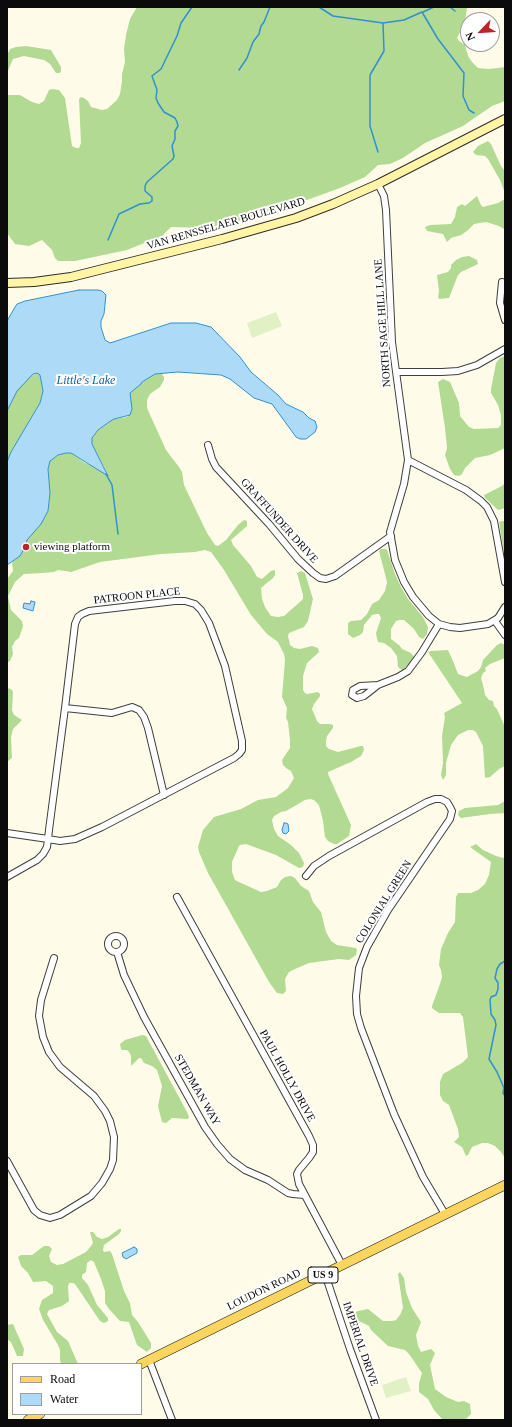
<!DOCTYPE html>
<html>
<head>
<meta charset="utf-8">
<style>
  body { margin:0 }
  #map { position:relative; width:512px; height:1427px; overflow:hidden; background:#fffbe9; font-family:Georgia,serif }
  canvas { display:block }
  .frame { position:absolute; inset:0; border:8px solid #0b0b0b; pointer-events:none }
  .legend { position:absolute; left:12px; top:1363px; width:130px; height:52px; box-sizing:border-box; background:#fff; border:1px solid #9d9d9d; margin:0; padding:5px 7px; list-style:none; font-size:12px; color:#0b0b0b }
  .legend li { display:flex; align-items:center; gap:8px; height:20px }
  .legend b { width:20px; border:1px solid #9d9d9d }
  .north { position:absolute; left:460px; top:12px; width:40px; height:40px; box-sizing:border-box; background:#fff; border:1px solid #9d9d9d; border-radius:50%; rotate:245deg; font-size:11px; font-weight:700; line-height:16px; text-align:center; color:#0b0b0b }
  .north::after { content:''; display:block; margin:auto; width:14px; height:18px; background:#bc2228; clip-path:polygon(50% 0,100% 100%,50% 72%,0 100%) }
</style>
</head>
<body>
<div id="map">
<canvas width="512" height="1427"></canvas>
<div class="frame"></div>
<ul class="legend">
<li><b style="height:5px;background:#fbd55d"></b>Road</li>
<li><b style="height:11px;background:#addbf7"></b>Water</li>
</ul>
<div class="north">N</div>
</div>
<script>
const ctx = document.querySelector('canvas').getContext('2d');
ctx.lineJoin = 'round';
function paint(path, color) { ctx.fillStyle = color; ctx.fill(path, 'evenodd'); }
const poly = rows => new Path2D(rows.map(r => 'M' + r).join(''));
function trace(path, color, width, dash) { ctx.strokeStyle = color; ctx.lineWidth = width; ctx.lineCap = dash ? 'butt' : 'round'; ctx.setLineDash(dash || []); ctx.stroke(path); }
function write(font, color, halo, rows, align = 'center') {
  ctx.font = font + ' Georgia,serif'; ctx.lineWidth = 4; ctx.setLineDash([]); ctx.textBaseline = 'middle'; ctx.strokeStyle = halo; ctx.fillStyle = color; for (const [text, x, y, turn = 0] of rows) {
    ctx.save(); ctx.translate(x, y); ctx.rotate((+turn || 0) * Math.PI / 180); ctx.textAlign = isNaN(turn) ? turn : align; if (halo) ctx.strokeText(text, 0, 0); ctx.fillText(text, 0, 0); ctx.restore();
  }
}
paint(poly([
  [137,7,467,7,465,22,457,38,459,41,465,45,468,56,472,62,478,68,489,69,505,67,505,101,492,106,463,126,425,143,403,158,390,164,378,165,365,177,340,188,257,218,249,218,228,224,205,228,171,227,162,236,127,250,75,261,58,261,55,258,52,250,42,240,29,246,15,244,7,233,7,95,20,95,32,102,39,104,44,101,49,90,52,89,59,90,65,98,72,146,76,148,79,148,81,143,79,99,81,97,84,98,88,101,91,107,102,110,107,109,117,100,120,94,122,81,122,74,125,62,124,49,126,35,130,19],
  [26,46,51,50,61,67,61,71,60,73,56,73,50,64,44,60,24,56,13,59,7,73,7,55,10,49,16,47],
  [488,141,491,144,501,166,505,171,505,193,500,180,488,159,485,156,476,155,473,152,478,146],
  [477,196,481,205,483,207,498,203,505,199,505,239,504,229,499,226,486,222,474,224,467,231,461,235,451,238,447,242,443,234,427,231,425,227,430,225,451,224,455,217,457,207,462,204,465,206],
  [469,256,477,260,478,264,461,272,458,275,449,298,439,299,438,297,439,291,437,275,448,272,451,268,451,265,456,260,462,257],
  [505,356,505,448,490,455,475,458,465,468,462,474,459,476,454,475,450,469,445,455,447,448,445,428,438,382,443,379,450,382,459,403,460,416,469,427,474,429,498,428,501,425,501,415,498,405,491,393,491,389,496,363,500,358],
  [37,373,40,375,43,391,40,403,11,452,7,462,7,411,17,391,29,377],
  [161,373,164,377,164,380,160,387,150,394,147,400,147,408,166,450,179,467,182,472,184,485,207,533,215,545,218,546,226,540,238,525,244,520,247,521,247,526,231,540,233,545,251,566,257,577,262,579,271,571,274,570,275,571,275,575,273,578,261,588,262,599,265,607,271,616,278,617,284,616,301,601,303,599,303,595,297,573,301,571,305,573,313,599,308,621,304,627,289,633,288,636,290,645,294,648,300,649,312,646,318,648,319,652,307,663,303,676,303,690,305,693,307,694,318,692,320,694,320,696,314,704,312,709,317,721,320,724,330,724,333,725,333,728,327,736,326,741,326,746,329,749,338,752,361,746,363,746,364,750,361,756,351,762,328,772,328,774,351,825,349,836,337,844,334,844,328,841,325,837,323,821,319,805,314,800,310,799,305,800,286,811,281,812,274,816,272,820,274,829,278,836,291,845,299,853,304,863,303,867,299,868,276,855,246,844,240,845,239,846,232,862,232,872,235,880,241,883,261,892,267,891,277,887,281,880,285,877,291,876,295,878,301,886,309,891,313,902,321,912,326,932,331,941,337,945,356,948,357,950,356,955,349,960,339,959,309,963,295,969,289,972,285,979,286,991,283,994,277,993,269,982,208,873,199,852,198,847,203,830,214,817,241,809,258,800,276,797,288,788,294,778,291,771,286,768,283,765,282,760,290,748,290,740,288,722,286,718,287,708,282,697,285,660,284,654,278,642,267,634,251,615,224,570,211,552,205,550,195,552,161,554,100,562,71,572,58,570,54,572,42,573,24,574,15,582,8,596,11,610,22,621,23,626,19,638,15,641,12,647,13,654,10,661,7,663,7,579,13,571,12,562,20,556,26,545,27,540,48,511,50,493,48,469,50,461,58,455,66,453,71,453,85,463,96,467,106,475,107,474,105,469,95,450,92,444,92,438,98,430,109,422,114,419,127,417,132,409,129,393,148,378,155,374],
  [505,483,505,508,498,510,485,498,484,495,502,486],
  [502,521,505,521,505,558,499,522],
  [381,549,386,549,387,550,395,574,401,587,408,599,423,617,428,627,427,634,423,639,419,637,414,629,404,620,400,620,396,621,391,629,391,639,400,646,402,649,411,653,414,657,409,664,402,670,398,667,397,656,391,648,384,643,378,642,377,639,376,633,381,618,379,614,377,614,372,615,364,625,363,632,360,635,353,638,348,634,348,623,351,621,361,620,367,614,372,604,379,600,385,591,387,582,379,551],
  [501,643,505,645,505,658,490,664,485,668,486,671,483,673,481,678,484,689,485,695,489,700,493,701,494,706,497,709,505,727,505,766,499,769,490,777,485,778,483,746,476,732,473,730,468,730,458,735,451,745,446,763,446,775,443,780,441,775,443,763,442,736,445,717,444,713,462,703,428,652,431,651,448,650,453,661,458,674,467,677,478,671,481,667,483,660,497,645],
  [7,688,11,689,13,692,12,710,14,715,22,720,13,729,11,737,12,758,7,762],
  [505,801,505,813,490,814,461,818,458,815,459,811,465,808,498,805],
  [476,844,483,850,496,856,503,858,505,856,505,1158,501,1152,495,1146,488,1143,482,1143,472,1147,468,1155,466,1156,462,1147,454,1142,459,1137,458,1129,449,1105,443,1101,440,1095,440,1082,443,1074,462,1063,468,1057,463,1017,460,1013,439,1013,432,1008,432,1006,440,984,442,977,441,970,439,965,441,949,448,933,455,922,456,897,458,893,471,893,478,890,485,884,489,875,491,862,470,847],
  [142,1035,146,1036,187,1112,189,1117,188,1119,172,1118,166,1123,162,1122,158,1106,162,1086,157,1070,152,1066,144,1063,141,1058,139,1058,131,1066,131,1056,129,1052,127,1050,122,1050,121,1049,120,1044,125,1040],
  [119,1229,121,1229,121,1231,119,1234,104,1245,103,1250,104,1252,110,1251,112,1254,124,1291,130,1303,132,1315,138,1322,151,1343,151,1348,147,1352,137,1345,129,1322,120,1321,109,1309,105,1303,105,1291,101,1279,94,1262,91,1260,87,1263,86,1272,82,1275,82,1278,88,1285,97,1305,108,1318,108,1321,104,1323,100,1321,75,1284,73,1283,69,1283,68,1287,69,1301,62,1306,49,1310,47,1314,57,1332,68,1341,78,1364,61,1364,60,1360,60,1350,58,1345,43,1320,39,1309,42,1300,53,1293,53,1286,46,1281,33,1282,28,1273,21,1266,18,1257,21,1255,32,1255,44,1246,49,1246,52,1249,49,1256,51,1262,57,1265,63,1264,86,1252,91,1246,93,1243,90,1232,93,1232,97,1237,102,1239,108,1237],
  [400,1272,404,1278,406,1292,412,1308,421,1322,416,1335,418,1346,421,1352,431,1349,435,1353,430,1365,435,1389,446,1397,458,1402,464,1401,470,1404,471,1414,465,1420,444,1420,442,1419,434,1410,428,1399,419,1392,419,1383,422,1373,409,1354,405,1350,388,1346,371,1330,369,1326,351,1317,354,1313,358,1311,368,1309,383,1321,392,1321,396,1320,400,1315,403,1308,398,1274],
  [13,1324,24,1349,23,1356,17,1356,11,1342,7,1339,7,1325]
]), '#b2da92');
paint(poly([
  [276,312,282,326,252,338,247,323],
  [406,1377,411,1391,386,1398,382,1385]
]), '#e1f0c5');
const water = poly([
  [79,290,98,290,102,291,106,295,104,314,101,321,101,327,105,340,110,343,171,323,196,323,211,327,240,357,251,372,278,395,286,404,303,412,309,418,315,421,317,427,315,432,310,436,306,439,300,439,296,437,272,404,254,398,230,379,221,375,178,372,155,374,142,382,141,384,130,393,132,409,130,415,114,419,109,422,98,430,92,438,92,444,108,476,71,453,66,453,58,455,50,461,48,469,50,493,48,511,41,524,27,540,26,545,20,556,7,565,7,462,11,452,40,403,43,391,40,375,37,373,33,374,17,391,7,411,7,321,15,307,17,304,25,301,79,290],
  [31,601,35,602,33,611,23,608,24,603,30,604,31,601],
  [284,823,286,823,288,824,289,831,286,834,283,833,282,830,284,823],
  [134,1247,137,1249,137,1253,126,1259,123,1257,122,1253,134,1247]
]);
paint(water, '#addbf7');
trace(water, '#3390cf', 1);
trace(poly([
  [319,7,333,16,383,23,404,20,422,12,438,39,464,73,463,96,469,110,474,113],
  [450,7,455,11],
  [423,12,434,7],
  [239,70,247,58,253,42,259,34,261,26,264,22,270,7],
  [378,152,370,126,370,75,384,51,383,23],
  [108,240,119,214,140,204,149,203,152,201,152,197,145,191,145,186,147,182,173,159,174,156,172,146,175,139,175,131,178,126,177,122,175,118,164,112,158,103,156,98,157,90,152,76,161,69,177,36,181,23,192,7],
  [106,474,112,485,118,534],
  [505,961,500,964,497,969,495,978,498,983,498,989,496,995,491,997,490,1000,491,1014,495,1020,496,1025,489,1059,497,1072,504,1088,503,1093,505,1096]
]), '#3390cf', 1.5);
const street = poly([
  [378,184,384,196,386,210,392,342,408,460,404,484,390,532,395,560,404,582,413,597,429,616,439,624,450,627,460,628,488,624,498,618,505,607],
  [502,282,500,303,505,320],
  [396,372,442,372,458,371,477,365,505,349],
  [208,445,212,459,216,467,269,524,298,559,313,573,320,578,326,579,335,576,391,536],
  [408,460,466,490,481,501,487,507,494,521,505,582],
  [495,621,505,635],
  [378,685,360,686,353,690,352,695,357,698,364,696,378,685,398,677,408,671,422,652,439,624],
  [65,708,112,713,132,707,139,710,144,717,148,728,164,795],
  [7,833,48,839,60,841,75,839,102,827,234,758,239,754,242,750,242,741,225,666,209,623,201,610,195,604,185,601,175,601,89,611,82,614,78,617,75,624,65,708,49,830,48,839,47,847,43,854,37,860,7,877],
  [306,876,314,866,329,856,427,802,435,799,441,799,447,802,450,807,452,811,450,819,388,910,367,947,359,968,356,996,357,1014,361,1028,394,1114,423,1177,445,1214],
  [177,897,309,1136,313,1145,313,1152,309,1158,299,1170,297,1174,299,1184,342,1265],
  '108 944a8 8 0 1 1 16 0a8 8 0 1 1-16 0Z',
  [117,952,124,975,144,1017,205,1127,217,1144,230,1159,245,1170,268,1180,288,1193,293,1194,304,1195],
  [7,1161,34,1210,40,1215,50,1218,60,1215,91,1196,102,1183,110,1169,113,1160,114,1137,110,1121,105,1111,94,1096,60,1067,49,1052,43,1037,39,1016,41,1000,54,958],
  [325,1274,350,1349,376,1420],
  [149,1360,172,1420]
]);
const secondary = poly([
  [7,283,34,282,71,277,222,239,296,218,333,204,378,184,505,119]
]);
const primary = poly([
  [141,1364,505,1185],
  [28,1420,40,1414]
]);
trace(street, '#3e3e3e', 8);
trace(secondary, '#2d2d2d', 10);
trace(primary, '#1c1c1c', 10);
trace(street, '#fff', 6);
trace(secondary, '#fff5a4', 8);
trace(primary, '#fbd55d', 9);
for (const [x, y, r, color] of [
  [26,547,4,"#bc2228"]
]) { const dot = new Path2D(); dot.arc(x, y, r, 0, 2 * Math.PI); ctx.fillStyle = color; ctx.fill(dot); trace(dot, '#fff', 1.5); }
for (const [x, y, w] of [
  [323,1275,30]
]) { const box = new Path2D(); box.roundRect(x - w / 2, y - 8, w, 16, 3); ctx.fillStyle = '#fff'; ctx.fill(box); trace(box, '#0b0b0b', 1); }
write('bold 10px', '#0b0b0b', null, [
  ["US 9",323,1275]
]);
write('11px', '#0b0b0b', '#fff', [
  ["VAN RENSSELAER BOULEVARD",226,224,-16],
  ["NORTH SAGE HILL LANE",383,323,-94],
  ["GRAFFUNDER DRIVE",279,521,48],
  ["PATROON PLACE",137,596,-6],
  ["COLONIAL GREEN",384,902,-58],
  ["PAUL HOLLY DRIVE",287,1076,61],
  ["STEDMAN WAY",197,1090,60],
  ["LOUDON ROAD",264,1290,-26],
  ["IMPERIAL DRIVE",360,1344,71]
]);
write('11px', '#0b0b0b', '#fff', [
  ["viewing platform",34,547]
], 'left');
write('italic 12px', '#14609d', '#fff', [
  ["Little's Lake",86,381]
]);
</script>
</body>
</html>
